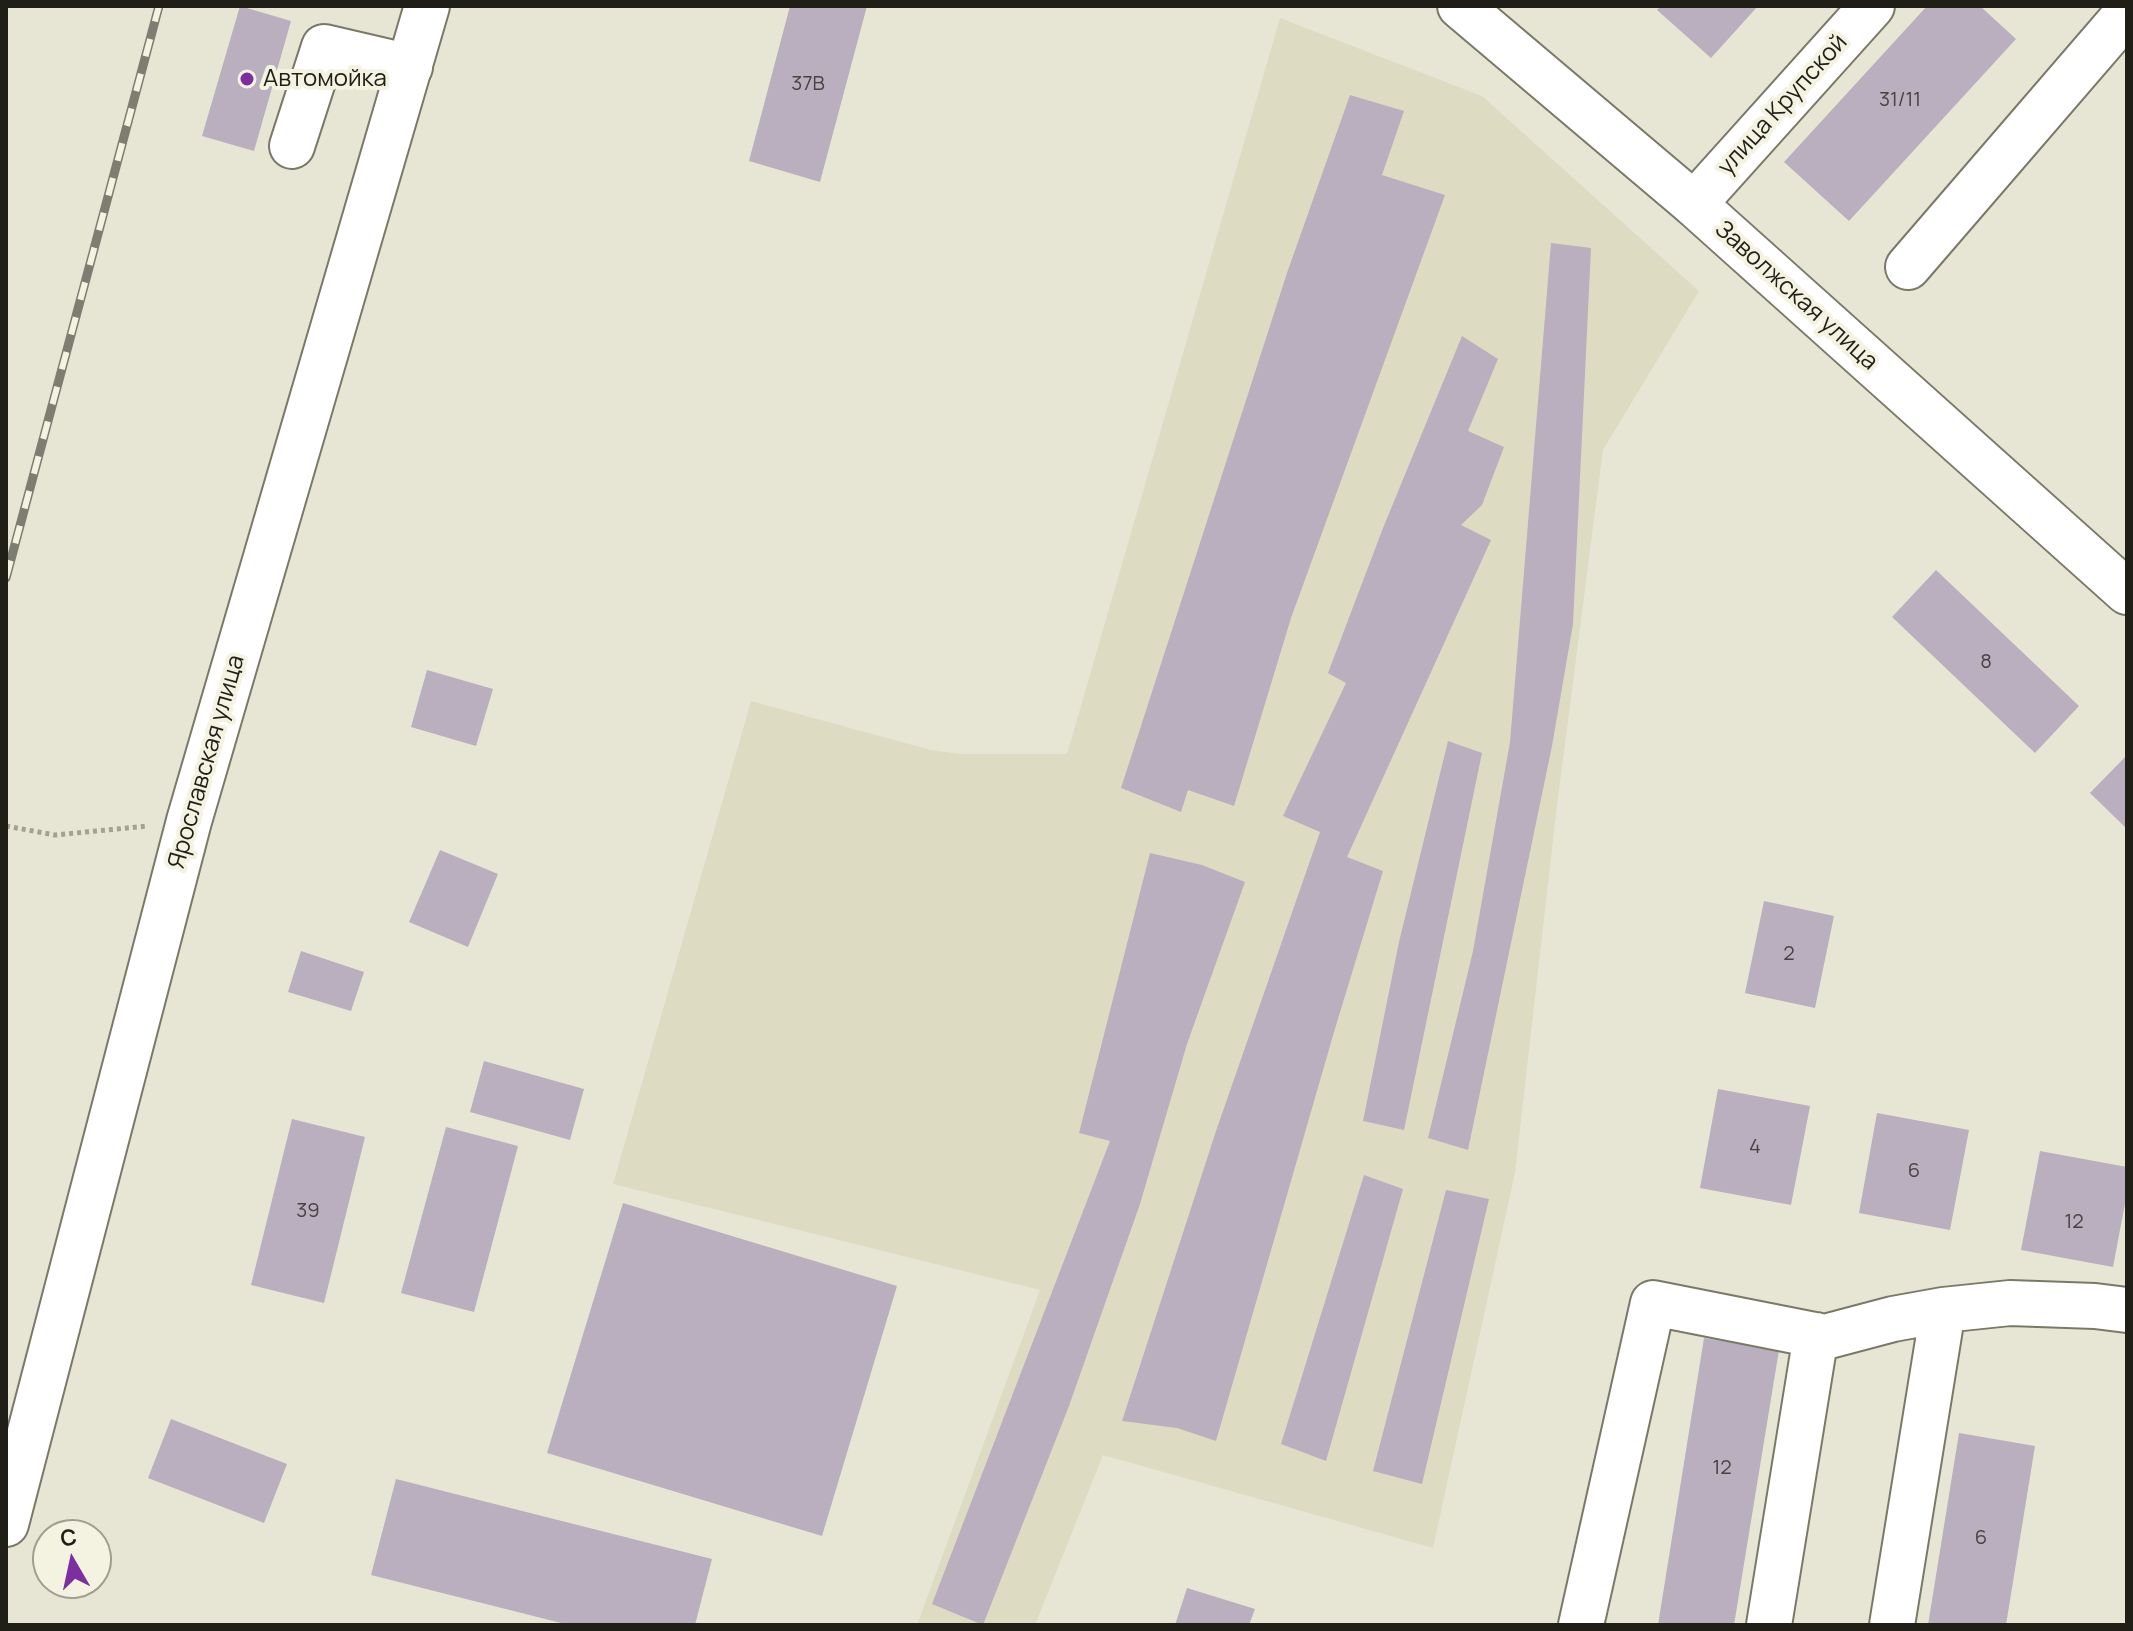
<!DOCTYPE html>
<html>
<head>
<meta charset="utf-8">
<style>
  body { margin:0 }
  #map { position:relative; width:2133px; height:1631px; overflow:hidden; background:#e7e6d4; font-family:Manrope,sans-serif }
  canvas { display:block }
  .frame { position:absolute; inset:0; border:8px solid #1f1f18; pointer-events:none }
  .north { position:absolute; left:32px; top:1519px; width:80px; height:80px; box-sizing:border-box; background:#f4f3e1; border:2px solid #9f9e91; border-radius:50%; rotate:351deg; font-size:22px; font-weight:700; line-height:32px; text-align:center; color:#1f1f18 }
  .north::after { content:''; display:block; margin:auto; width:28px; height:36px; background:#7d2fa0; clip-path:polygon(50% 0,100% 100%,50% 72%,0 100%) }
</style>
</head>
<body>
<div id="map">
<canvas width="2133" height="1631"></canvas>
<div class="frame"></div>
<div class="north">С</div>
</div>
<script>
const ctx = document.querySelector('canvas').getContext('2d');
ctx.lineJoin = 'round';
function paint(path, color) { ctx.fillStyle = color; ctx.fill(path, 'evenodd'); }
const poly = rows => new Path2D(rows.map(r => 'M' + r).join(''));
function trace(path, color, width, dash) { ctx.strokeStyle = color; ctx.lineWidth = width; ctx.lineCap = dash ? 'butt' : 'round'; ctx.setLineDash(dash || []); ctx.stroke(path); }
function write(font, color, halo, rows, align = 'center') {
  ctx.font = font + ' Manrope,sans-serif'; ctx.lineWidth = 8; ctx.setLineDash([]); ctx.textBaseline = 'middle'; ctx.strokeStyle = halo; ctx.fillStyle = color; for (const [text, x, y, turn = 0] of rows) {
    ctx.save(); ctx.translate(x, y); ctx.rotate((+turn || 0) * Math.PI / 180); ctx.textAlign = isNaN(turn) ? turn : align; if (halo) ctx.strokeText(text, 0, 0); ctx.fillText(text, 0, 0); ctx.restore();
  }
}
paint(poly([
  [1280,18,1482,96,1699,291,1603,450,1556,814,1515,1173,1433,1548,1103,1455,1035,1625,917,1625,1040,1290,613,1184,751,701,931,750,960,754,1067,754]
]), '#dddcc3');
paint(poly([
  [240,6,291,21,254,151,202,136],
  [790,6,867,6,820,182,749,161],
  [1661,6,1758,6,1711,58,1657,10],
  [1927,6,1980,6,2016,39,1849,221,1784,162],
  [1350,95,1404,111,1382,175,1445,195,1291,618,1234,806,1188,790,1181,812,1121,788,1287,273],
  [1551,243,1591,248,1573,624,1552,746,1468,1150,1428,1138,1473,951,1510,742],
  [1462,336,1498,359,1468,431,1504,447,1482,505,1461,525,1491,540,1347,857,1383,871,1334,1032,1216,1441,1177,1428,1122,1421,1216,1131,1320,832,1283,816,1346,683,1328,673,1383,528],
  [1936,570,2079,706,2035,753,1892,617],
  [427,670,493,689,476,746,411,727],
  [1448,741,1482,753,1404,1130,1363,1121,1399,942],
  [2127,755,2127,829,2090,793],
  [440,850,498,874,468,947,409,922],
  [1150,853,1202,865,1245,882,1187,1044,1140,1204,1069,1406,983,1625,932,1604,1110,1141,1079,1133],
  [1764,901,1834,916,1815,1008,1745,993],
  [301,951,364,972,351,1011,288,992],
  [484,1061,584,1089,570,1140,470,1112],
  [1718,1089,1810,1106,1791,1205,1700,1188],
  [1877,1113,1969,1130,1950,1230,1859,1213],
  [292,1119,365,1137,324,1303,251,1285],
  [446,1127,518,1146,474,1312,401,1293],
  [2040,1151,2127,1167,2127,1193,2113,1267,2021,1250],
  [1364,1175,1403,1189,1326,1461,1281,1444],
  [1446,1190,1489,1199,1422,1484,1373,1471],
  [623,1203,897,1286,822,1536,547,1453],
  [1704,1338,1779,1350,1734,1625,1658,1625],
  [171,1419,287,1464,264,1523,148,1478],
  [1959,1433,2035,1446,2006,1625,1928,1625],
  [396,1479,712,1559,695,1625,569,1625,371,1575],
  [1187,1588,1255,1609,1249,1625,1175,1625]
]), '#b9afbf');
const minor = poly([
  [292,146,324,47,410,67],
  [1694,204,1872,6],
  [1908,267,2127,13],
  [1581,1625,1653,1303,1825,1337,1893,1319,1943,1310,2010,1303,2095,1306,2127,1310],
  [1769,1625,1816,1335],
  [1892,1625,1943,1310]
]);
const major = poly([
  [1460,6,1694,204,2127,592],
  [6,1524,189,821,427,6]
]);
trace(minor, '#7a7968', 48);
trace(major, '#7a7968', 48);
trace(poly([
  [6,826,55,835,148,826]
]), '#a2a193', 5, [4, 4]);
trace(minor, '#fff', 44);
trace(major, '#fff', 44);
const rail = poly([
  [6,578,159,6]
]);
trace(rail, '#7e7d71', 9);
trace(rail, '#f4f3e1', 6, [18]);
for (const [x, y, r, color] of [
  [247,79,8,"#7d2fa0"]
]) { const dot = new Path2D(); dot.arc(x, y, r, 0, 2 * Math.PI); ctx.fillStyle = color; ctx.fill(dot); trace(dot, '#f4f3e1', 3); }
write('20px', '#464342', null, [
  ["37В",808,84],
  ["31/11",1900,100],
  ["8",1986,662],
  ["2",1789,954],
  ["4",1755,1147],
  ["6",1914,1171],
  ["39",308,1211],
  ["12",2074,1222],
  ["12",1722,1468],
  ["6",1981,1538]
]);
write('24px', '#1f1f18', '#f4f3e1', [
  ["Автомойка",263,79]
], 'left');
write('24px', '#1f1f18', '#f4f3e1', [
  ["улица Крупской",1783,105,-48],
  ["Заволжская улица",1796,296,42],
  ["Ярославская улица",207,762,-74]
]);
</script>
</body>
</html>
